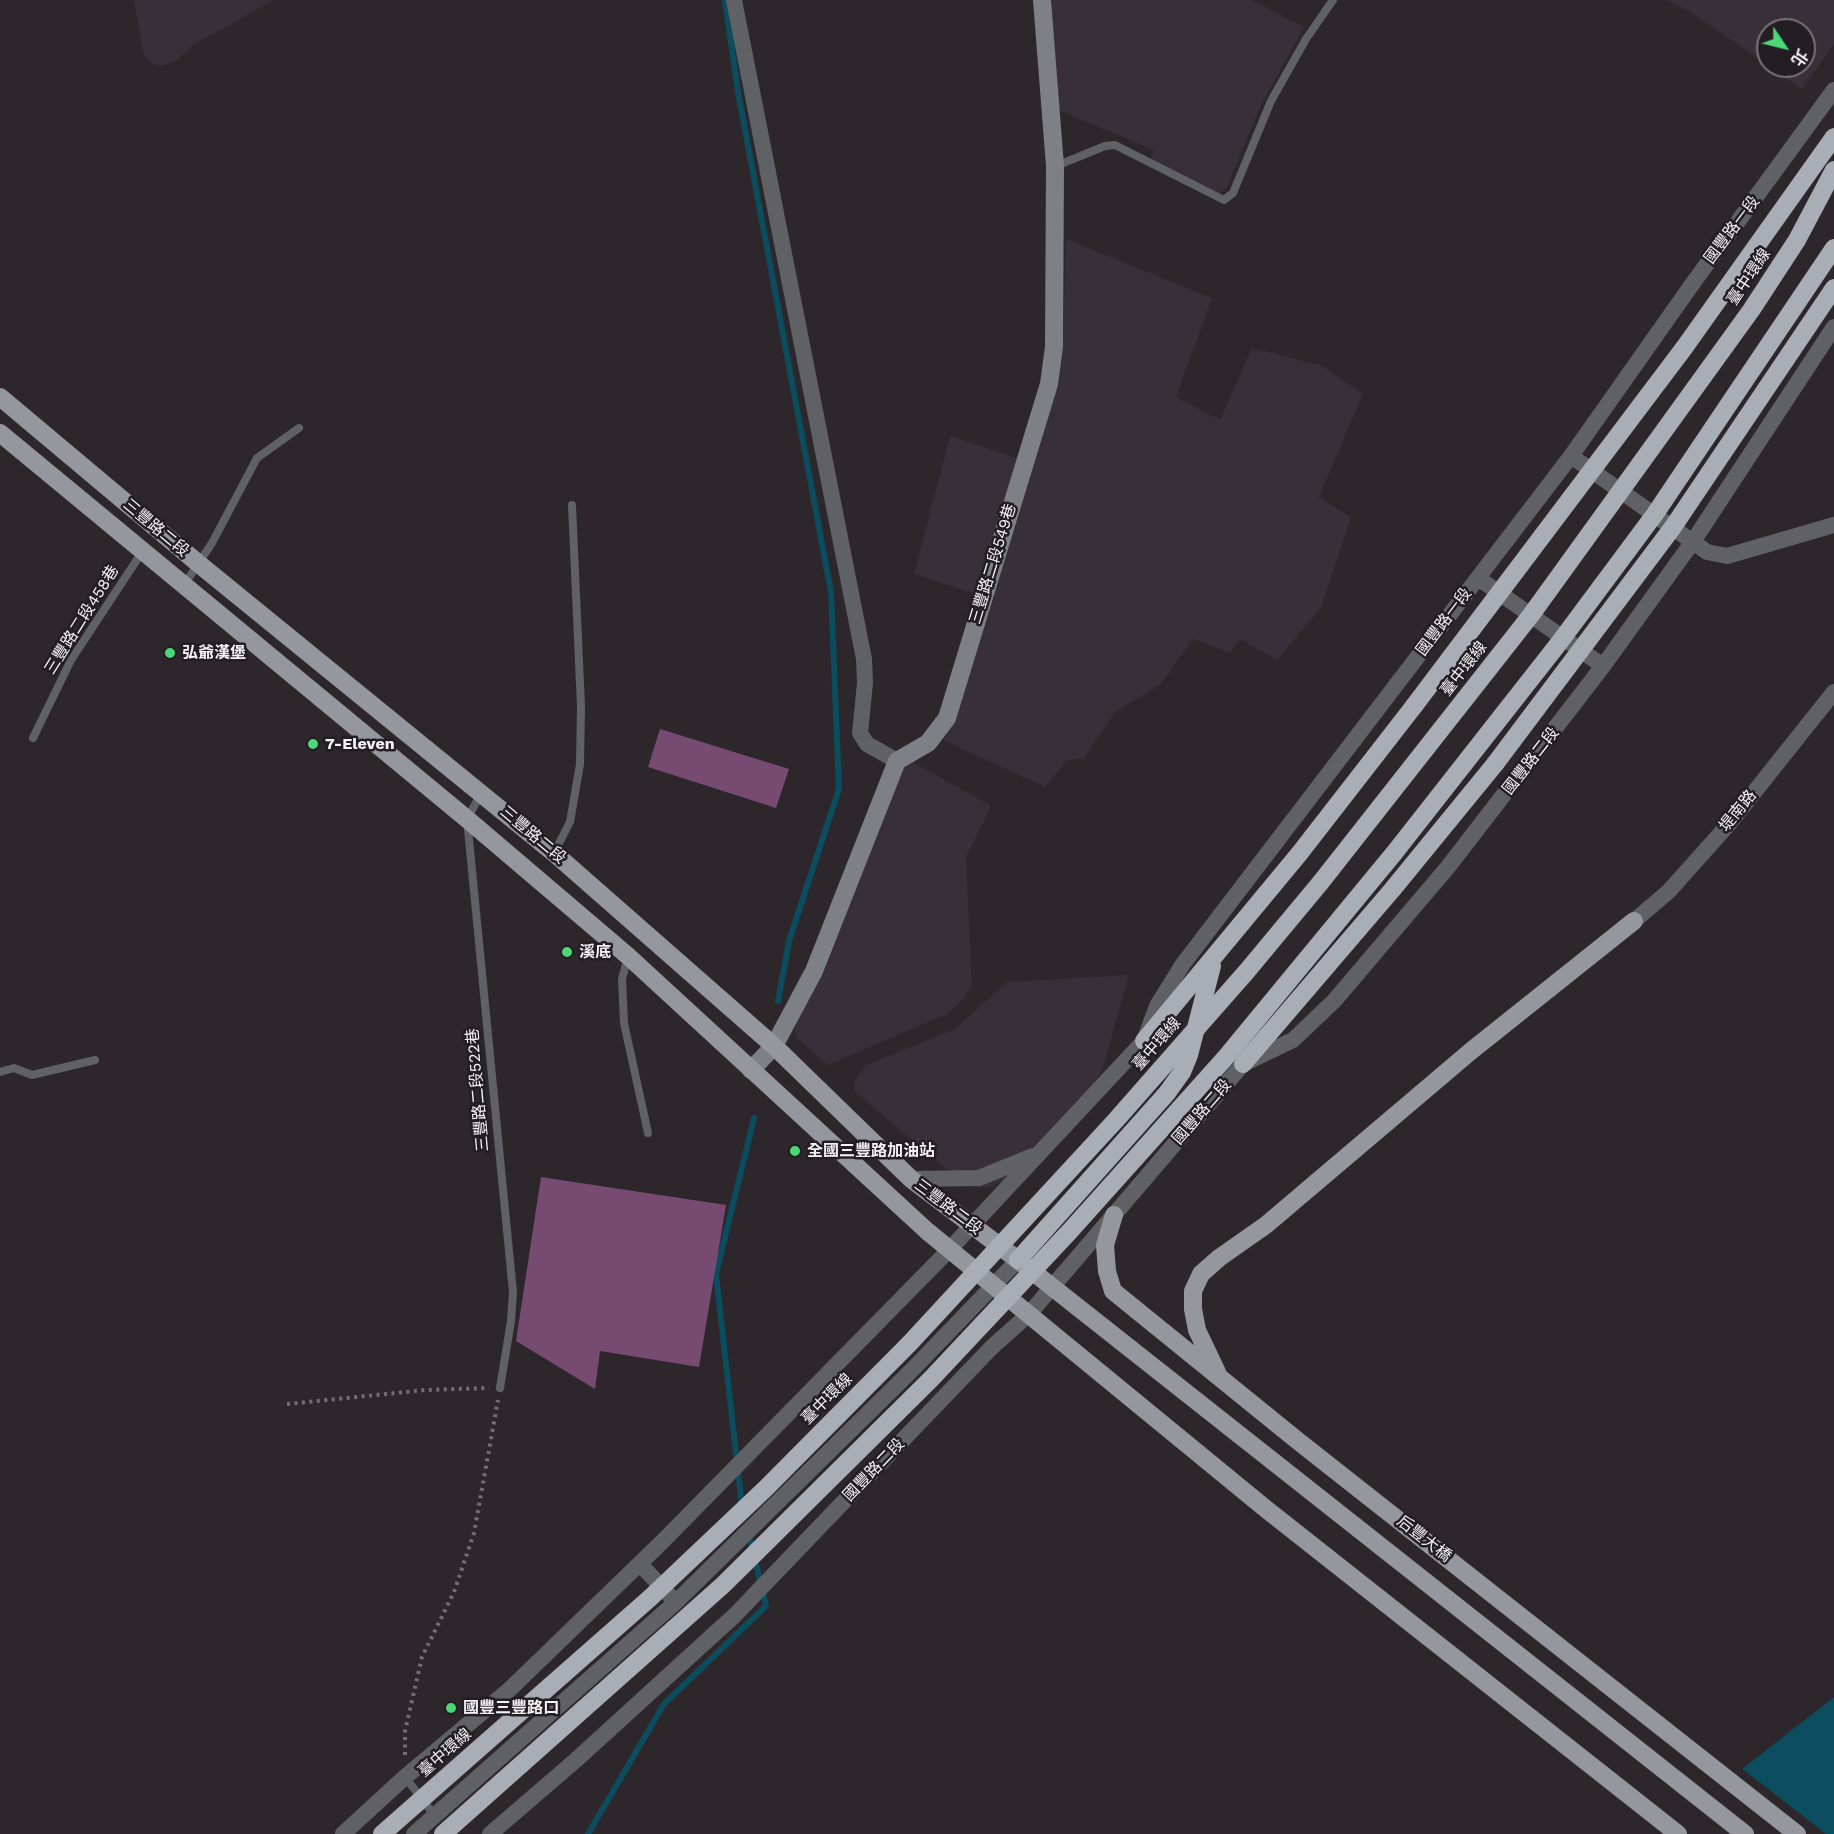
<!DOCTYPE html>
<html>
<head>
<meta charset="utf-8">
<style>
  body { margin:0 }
  #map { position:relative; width:1834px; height:1834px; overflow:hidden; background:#2d272c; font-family:"Work Sans","Noto Sans TC",sans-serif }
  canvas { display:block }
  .north { position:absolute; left:1756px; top:18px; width:60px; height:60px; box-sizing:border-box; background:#231e23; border:2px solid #777377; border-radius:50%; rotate:125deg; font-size:16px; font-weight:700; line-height:24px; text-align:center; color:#f5f2f5 }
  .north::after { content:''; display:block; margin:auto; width:21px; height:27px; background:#4bd677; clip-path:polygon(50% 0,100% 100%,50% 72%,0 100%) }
</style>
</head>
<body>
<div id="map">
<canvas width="1834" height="1834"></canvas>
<div class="north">北</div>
</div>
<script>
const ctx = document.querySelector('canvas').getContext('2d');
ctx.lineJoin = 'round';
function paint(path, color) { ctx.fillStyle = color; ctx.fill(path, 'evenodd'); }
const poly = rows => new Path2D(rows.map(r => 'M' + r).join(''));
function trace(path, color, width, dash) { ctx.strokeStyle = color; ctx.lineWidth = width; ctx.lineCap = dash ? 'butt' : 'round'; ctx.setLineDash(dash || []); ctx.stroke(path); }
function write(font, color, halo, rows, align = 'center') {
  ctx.font = font + ' "Work Sans","Noto Sans TC",sans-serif'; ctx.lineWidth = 5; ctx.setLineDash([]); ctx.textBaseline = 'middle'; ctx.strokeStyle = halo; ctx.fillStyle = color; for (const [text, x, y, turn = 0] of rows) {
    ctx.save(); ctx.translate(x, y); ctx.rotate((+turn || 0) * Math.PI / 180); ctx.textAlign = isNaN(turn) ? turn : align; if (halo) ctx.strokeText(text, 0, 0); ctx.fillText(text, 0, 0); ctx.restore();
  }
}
paint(poly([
  [134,0,274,0,193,45,177,60,161,66,153,64,144,55],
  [1050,0,1251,0,1304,27,1261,105,1227,187,1220,193,1151,159,1154,150,1058,110],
  [1666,0,1834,0,1834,44,1802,89,1769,66,1804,66,1804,30,1768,30,1768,65,1689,11],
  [1066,239,1212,298,1176,397,1220,420,1252,348,1322,366,1363,394,1319,497,1351,517,1321,607,1277,660,1240,639,1230,653,1193,639,1161,684,1115,712,1084,758,1067,760,1045,787,943,740,956,719,992,599,914,574,950,436,1031,463,1059,384,1063,350],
  [909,760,991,806,966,858,972,984,965,997,947,1014,828,1065,796,1037,795,1028,900,768],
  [1129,975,1103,1068,1082,1111,1035,1163,991,1187,977,1188,963,1183,854,1091,855,1080,866,1065,955,1029,1007,982]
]), '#392f38');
paint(poly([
  [1834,1697,1834,1834,1659,1834]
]), '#0b4c5e');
paint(poly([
  [1740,1767,1826,1834,1656,1834]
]), '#2d272c');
trace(poly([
  [725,0,738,92,831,592,839,789,789,941,778,1001],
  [742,1507,716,1274,754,1118],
  [588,1834,664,1704,766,1606,749,1535]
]), '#0b4c5e', 6);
paint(poly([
  [660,729,789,769,776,808,648,767],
  [541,1177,726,1205,699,1367,600,1351,595,1389,516,1341]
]), '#774a71');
trace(poly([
  [287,1404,425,1390,489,1388],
  [405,1755,405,1731,422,1657,454,1592,474,1533,498,1400]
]), '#736e73', 4, [3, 4.5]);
trace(poly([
  [1056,166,1105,146,1115,145,1224,200,1233,193,1271,101,1306,39,1333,0],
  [184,585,212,543,257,458,299,428],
  [33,738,71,660,142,552],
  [482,792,467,819,513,1292,511,1321,500,1388],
  [554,853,570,822,580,764,581,706,572,505],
  [628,957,622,979,624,1023,648,1133],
  [0,1072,14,1068,32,1075,95,1060],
  [405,1777,435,1816]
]), '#5f6164', 8);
trace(poly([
  [734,0,864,659,865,683,860,733,867,744,897,761],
  [1571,456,1707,552,1727,556,1834,525],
  [1478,578,1603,666],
  [1634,921,1669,891,1728,825,1834,692],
  [911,1179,979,1178,1033,1156],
  [640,1564,670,1596],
  [343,1834,405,1777,509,1690,663,1541,950,1249,1144,1041,1157,1006,1183,964,1571,456,1693,283,1834,90],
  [414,1834,676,1602,911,1371,1018,1260],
  [490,1834,576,1760,735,1615,992,1347,1029,1314,1243,1064,1293,1040,1334,1001,1448,867,1603,666,1694,540,1834,327]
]), '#5f6164', 16);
trace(poly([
  [751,1070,774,1046,814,971,897,761,928,743,947,718,1049,384,1054,347,1055,166,1042,0]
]), '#7d8085', 18);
trace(poly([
  [0,397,199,564,554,853,774,1046,911,1179,1018,1260,1745,1834],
  [0,433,467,819,628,956,927,1231,1266,1509,1678,1834],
  [1114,1215,1105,1245,1107,1271,1113,1291,1298,1441,1797,1834],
  [1217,1372,1197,1330,1193,1309,1193,1291,1201,1274,1219,1258,1266,1225,1471,1051,1634,921]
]), '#94989e', 18);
trace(poly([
  [1144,1041,1299,854,1414,706],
  [1243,1064,1392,890,1495,764],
  [1018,1260,1167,1093,1182,1072,1189,1055,1212,966]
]), '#a9adb5', 18);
trace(poly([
  [1414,706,1684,348,1834,137],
  [1495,764,1673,527,1834,288],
  [382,1834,650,1598,765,1489,910,1343,1116,1120,1247,971,1321,882,1531,615,1752,309,1797,240,1834,170],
  [443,1834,723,1585,931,1379,1070,1231,1226,1057,1395,852,1559,643,1655,514,1834,248]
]), '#a9adb5', 18);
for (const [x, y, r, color] of [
  [170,653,6,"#4bd677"],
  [313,744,6,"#4bd677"],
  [567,952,6,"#4bd677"],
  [795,1151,6,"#4bd677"],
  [451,1708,6,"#4bd677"]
]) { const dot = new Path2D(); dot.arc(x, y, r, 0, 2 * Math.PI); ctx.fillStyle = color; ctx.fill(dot); trace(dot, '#231e23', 2); }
write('16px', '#f5f2f5', '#231e23', [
  ["國豐路一段",1732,230,-53],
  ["臺中環線",1749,277,-56],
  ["三豐路二段",156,528,40],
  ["三豐路二段549巷",993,564,-73],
  ["三豐路二段458巷",82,620,-58],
  ["國豐路一段",1444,622,-53],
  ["臺中環線",1464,669,-52],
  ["國豐路二段",1531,761,-52],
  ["堤南路",1738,811,-51],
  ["三豐路二段",533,835,40],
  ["臺中環線",1157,1044,-49],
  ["三豐路二段522巷",478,1090,-95],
  ["國豐路二段",1202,1112,-49],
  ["三豐路二段",948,1207,37],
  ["臺中環線",827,1399,-45],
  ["國豐路二段",874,1470,-46],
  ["后豐大橋",1424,1539,38],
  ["臺中環線",445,1753,-41]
]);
write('bold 16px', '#f5f2f5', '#231e23', [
  ["弘爺漢堡",182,653],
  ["7-Eleven",325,744],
  ["溪底",579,952],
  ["全國三豐路加油站",807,1151],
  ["國豐三豐路口",463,1708]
], 'left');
</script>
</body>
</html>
